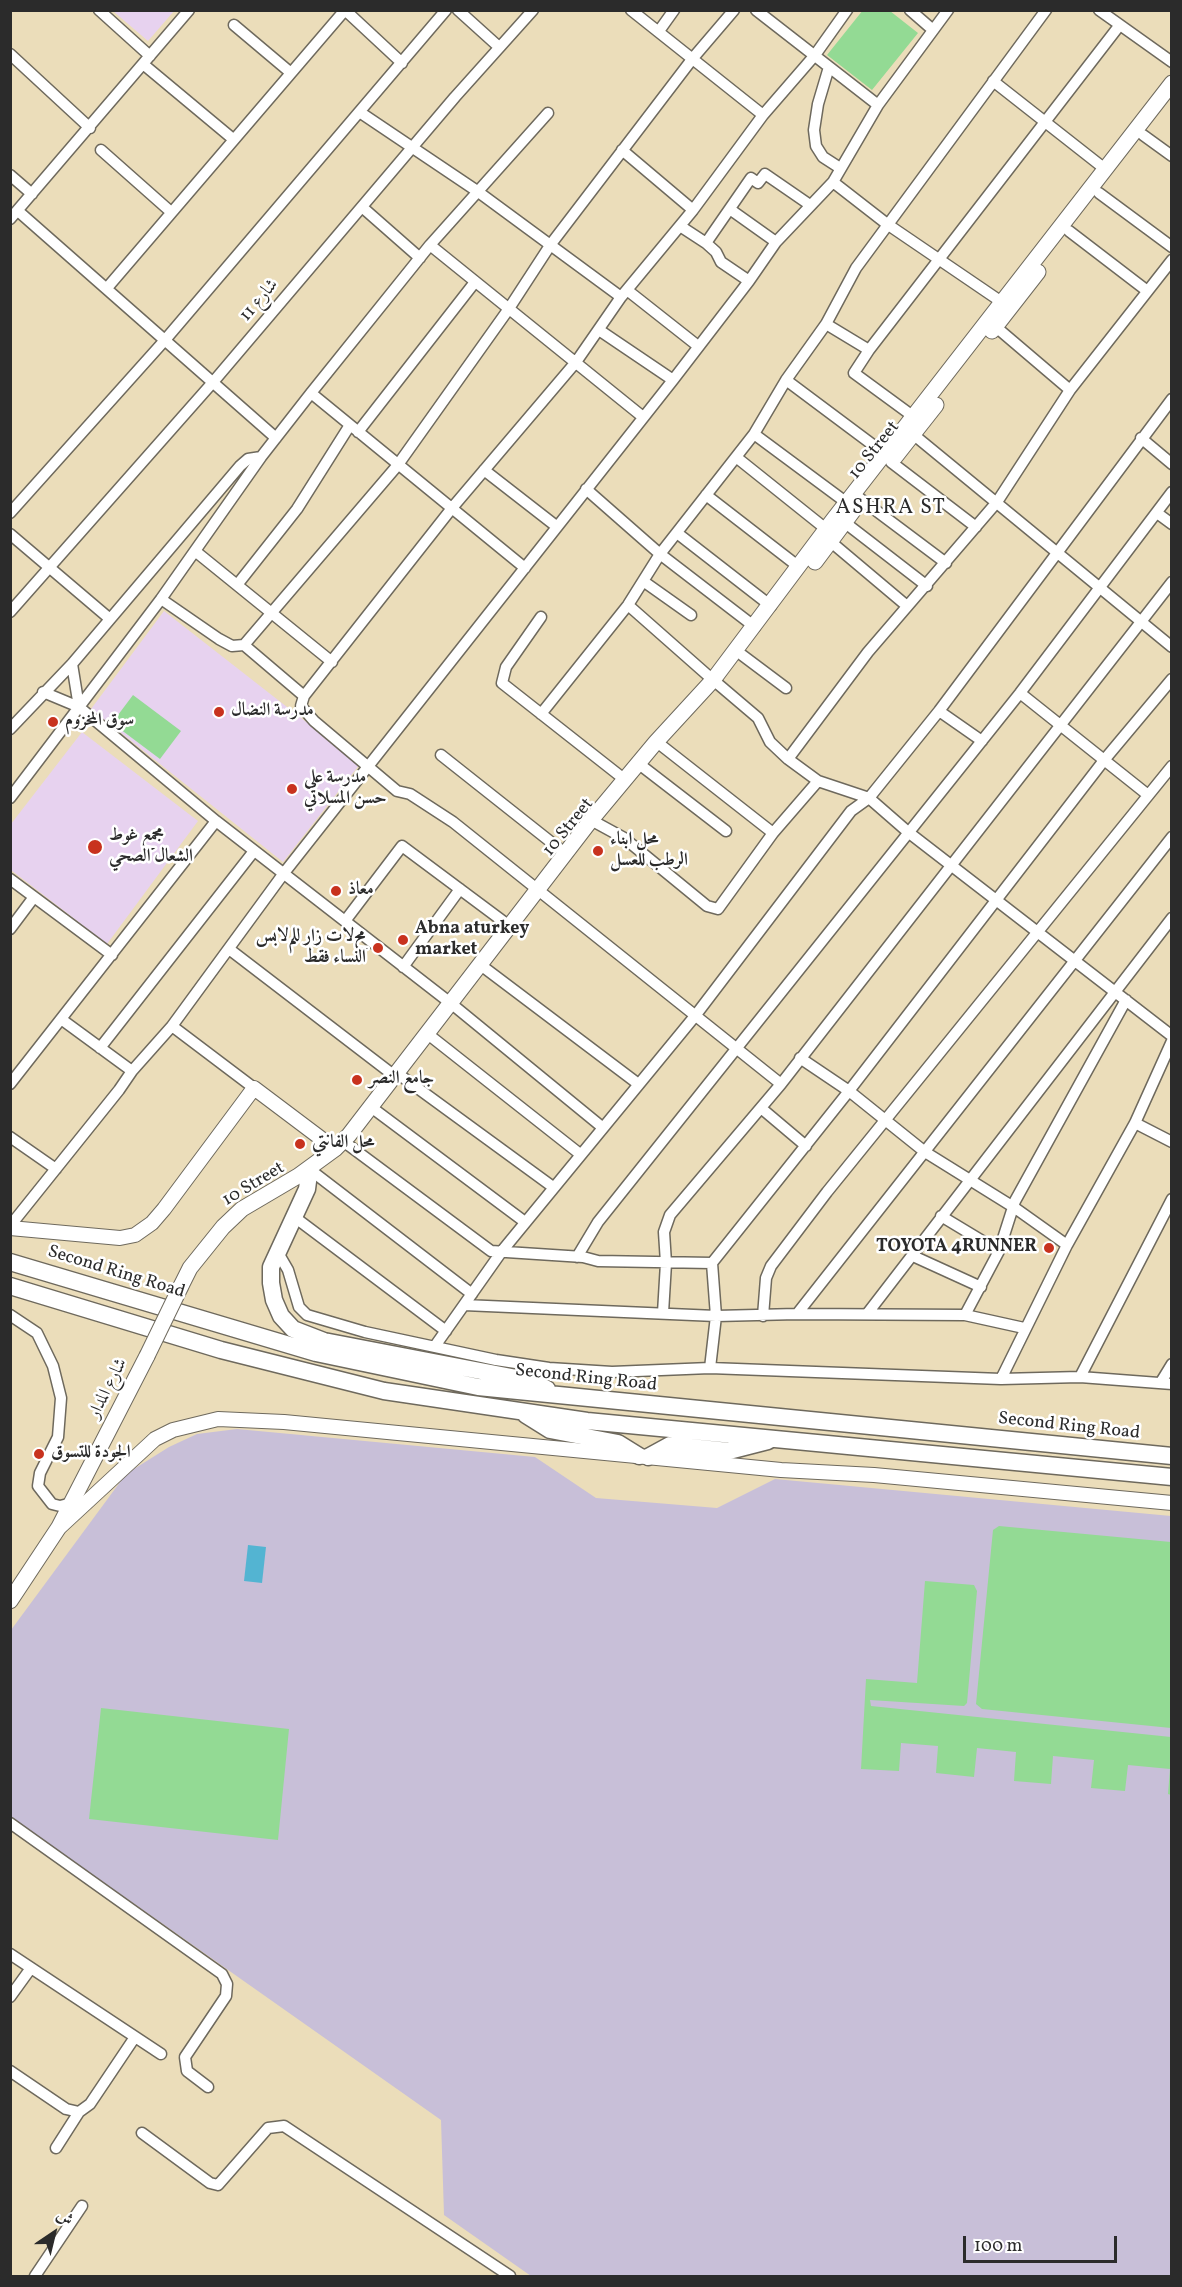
<!DOCTYPE html>
<html>
<head>
<meta charset="utf-8">
<style>
  body { margin:0 }
  #map { position:relative; width:1182px; height:2287px; overflow:hidden; background:#ebddba; font-family:Vollkorn,Amiri,serif }
  canvas { display:block }
  .frame { position:absolute; inset:0; border:12px solid #2b2b2b; pointer-events:none }
  .north { position:absolute; left:24px; top:2203px; width:60px; height:60px; -webkit-text-stroke:4px #fff; paint-order:stroke; rotate:35deg; font-size:16px; font-weight:700; line-height:24px; text-align:center; color:#2b2b2b }
  .north::after { content:''; display:block; margin:auto; width:21px; height:27px; background:#2b2b2b; clip-path:polygon(50% 0,100% 100%,50% 72%,0 100%) }
  .scale { position:absolute; left:963px; top:2236px; width:154px; height:27px; box-sizing:border-box; border:3px solid #2b2b2b; border-top:0; padding-left:8px; font-size:18px; line-height:21px; white-space:nowrap; color:#2b2b2b; -webkit-text-stroke:4px #fff; paint-order:stroke }
</style>
</head>
<body>
<div id="map">
<canvas width="1182" height="2287"></canvas>
<div class="frame"></div>
<div class="north">ش</div>
<div class="scale">100 m</div>
</div>
<script>
const ctx = document.querySelector('canvas').getContext('2d');
ctx.lineJoin = 'round';
function paint(path, color) { ctx.fillStyle = color; ctx.fill(path, 'evenodd'); }
const poly = rows => new Path2D(rows.map(r => 'M' + r).join(''));
function trace(path, color, width, dash) { ctx.strokeStyle = color; ctx.lineWidth = width; ctx.lineCap = dash ? 'butt' : 'round'; ctx.setLineDash(dash || []); ctx.stroke(path); }
function write(font, color, halo, rows, align = 'center') {
  ctx.font = font + ' Vollkorn,Amiri,serif'; ctx.lineWidth = 5; ctx.setLineDash([]); ctx.textBaseline = 'middle'; ctx.strokeStyle = halo; ctx.fillStyle = color; for (const [text, x, y, turn = 0] of rows) {
    ctx.save(); ctx.translate(x, y); ctx.rotate((+turn || 0) * Math.PI / 180); ctx.textAlign = isNaN(turn) ? turn : align; if (halo) ctx.strokeText(text, 0, 0); ctx.fillText(text, 0, 0); ctx.restore();
  }
}
paint(poly([
  [113,11,174,11,148,41],
  [164,611,360,764,283,862,91,709],
  [82,732,198,821,107,944,11,870,11,824]
]), '#e7d2ef');
paint(poly([
  [237,1429,535,1457,596,1498,717,1508,775,1479,1171,1516,1171,2276,531,2276,444,2215,441,2120,11,1817,11,1630,126,1474,169,1447,197,1434]
]), '#c8bfd8');
paint(poly([
  [863,10,890,11,918,33,872,90,827,55],
  [133,695,181,731,160,759,112,723],
  [999,1526,1171,1542,1171,1728,982,1709,976,1704,993,1530],
  [925,1581,974,1585,977,1591,967,1703,964,1706,870,1700,871,1706,1171,1737,1171,1795,1168,1794,1170,1769,1128,1765,1125,1791,1091,1788,1094,1760,1053,1756,1051,1784,1014,1781,1016,1752,977,1748,974,1777,936,1773,938,1746,901,1743,899,1771,861,1769,866,1679,917,1683],
  [101,1708,289,1729,278,1840,89,1819]
]), '#93da94');
paint(poly([
  [248,1545,266,1547,262,1583,244,1581]
]), '#53b4d2');
const minor = poly([
  [99,10,150,56],
  [458,10,499,47],
  [631,10,763,115],
  [756,10,878,105],
  [910,10,933,30],
  [1099,10,1172,62],
  [234,25,291,73],
  [659,31,674,10],
  [10,54,90,128],
  [143,64,233,139],
  [829,67,818,104,814,130,816,146,823,157,840,168],
  [993,81,1105,169],
  [361,113,477,191,621,297],
  [1143,135,1172,156],
  [101,150,171,212],
  [622,150,693,210],
  [10,175,32,194],
  [833,182,887,224,1006,305],
  [1099,193,1172,247],
  [362,207,420,258],
  [731,210,776,242],
  [18,211,276,438],
  [10,219,189,10],
  [680,226,706,243,716,252,721,262,749,281],
  [1069,231,1146,290],
  [706,243,751,178,758,183,765,174,810,205],
  [430,245,643,417],
  [107,288,345,10,402,63],
  [627,290,698,346],
  [826,324,869,350,1119,26],
  [996,327,1070,390],
  [599,330,673,380],
  [869,350,854,373,914,417],
  [786,380,885,454],
  [311,393,525,568],
  [358,432,475,282],
  [754,434,847,503],
  [914,435,1172,647],
  [1141,438,1172,464],
  [736,457,826,529],
  [891,462,976,527],
  [484,470,556,526],
  [586,489,660,554,755,627],
  [854,494,946,563],
  [706,495,799,567],
  [10,513,165,340,446,10],
  [1157,513,1172,524],
  [839,518,927,586],
  [677,533,771,606],
  [10,534,110,619],
  [831,542,907,606],
  [195,551,332,662],
  [643,581,691,615],
  [237,585,297,509,350,425],
  [161,599,219,639,232,646,244,645,304,696],
  [628,605,713,680],
  [10,612,214,381,455,97,533,10],
  [541,617,506,667,502,683,624,779],
  [244,645,397,466,508,310,551,244,693,58,734,10],
  [742,655,786,688],
  [72,664,79,707],
  [718,684,758,718,770,742,788,759,818,781,869,798,908,832,1172,1036],
  [43,692,79,707,216,821,453,1005,602,1127],
  [1020,693,1148,795],
  [939,711,982,741],
  [541,714,628,605,660,554,754,434,786,380,826,324,856,268,1046,10],
  [10,729,72,664,240,466,248,459,261,457],
  [662,746,773,833],
  [441,755,566,854],
  [788,759,868,652,997,502,1070,390,1172,260],
  [643,767,726,831],
  [10,798,161,599,261,457,311,393,430,245,548,113],
  [591,820,624,838,707,906,718,909,773,833,818,781],
  [10,879,112,955],
  [345,921,402,846,508,925],
  [10,929,34,897],
  [229,949,396,1077],
  [482,966,637,1083],
  [403,967,460,889],
  [61,1019,132,1071],
  [172,1026,254,1088],
  [429,1035,580,1154],
  [100,1048,254,851],
  [800,1058,849,1091,925,1152,1015,1208,1067,1245],
  [401,1076,553,1187],
  [10,1084,216,821],
  [781,1084,453,822,410,794,397,791,314,721,301,706,304,696,452,508,576,362,621,297,693,210,763,115,815,55,847,10],
  [761,1108,806,1146],
  [375,1110,525,1222],
  [1135,1123,1172,1142],
  [10,1137,56,1169],
  [347,1144,491,1251,583,1257,598,1261,712,1263],
  [313,1172,472,1294],
  [1172,1199,1080,1377,1172,1384],
  [293,1216,446,1331],
  [941,1216,999,1251],
  [10,1226,119,1090,132,1071,172,1026,284,873,673,380,749,281,776,242,833,182,878,105,948,10],
  [277,1251,288,1270,299,1307,307,1315,365,1332,496,1360,549,1368,612,1372,710,1368,1001,1379,1080,1377],
  [913,1256,981,1287],
  [577,1257,598,1222,1020,693,1172,492],
  [464,1305,716,1316,797,1314,965,1315,1024,1328],
  [663,1313,666,1263,664,1232,670,1215,781,1084,1172,582],
  [797,1314,1172,837],
  [867,1314,1172,918],
  [10,1315,37,1333,53,1366,61,1398,58,1437,40,1473,38,1486,52,1504,60,1506,72,1503],
  [965,1315,999,1251,1015,1201,1126,1000],
  [763,1316,766,1278,771,1266,827,1192,1172,766],
  [435,1346,502,1251,695,1016,851,811,869,798,939,711,1172,399],
  [710,1368,716,1316,712,1263,849,1091,1105,759,1172,679],
  [1001,1379,1067,1245,1135,1123,1172,1041],
  [1161,1382,1172,1364],
  [10,1823,222,1974,227,1984,226,1996,185,2057,187,2071,208,2087],
  [10,1954,161,2054],
  [10,1997,31,1968],
  [10,2071,66,2109,79,2112,90,2104,135,2037],
  [142,2133,210,2183,218,2185,268,2128,284,2126,510,2276],
  [56,2148,79,2112],
  [35,2276,82,2206]
]);
const tertiary = poly([
  [10,1228,120,1238,135,1235,152,1223,164,1209,254,1088,335,1149],
  [61,1526,155,1439,173,1430,218,1419,284,1422,781,1470,874,1475,1172,1503]
]);
const secondary = poly([
  [992,331,1038,272],
  [895,457,936,405],
  [815,562,853,511],
  [181,1286,190,1268,223,1227,242,1209,298,1176,335,1149,349,1135,591,820,656,742,713,680,833,520,1172,83],
  [10,1601,59,1527,147,1356]
]);
const trunk = poly([
  [309,1174,307,1189,271,1267,271,1283,274,1300,281,1316,293,1329,324,1341,522,1379,547,1389],
  [10,1262,316,1353,478,1387,1172,1456],
  [10,1286,221,1350,384,1391,587,1421,1172,1477],
  [526,1415,550,1430,618,1443,639,1456],
  [648,1457,670,1445,729,1451,768,1441]
]);
trace(minor, '#6e695d', 13);
trace(tertiary, '#6e695d', 16);
trace(secondary, '#6e695d', 17);
trace(trunk, '#6e695d', 19);
trace(minor, '#fff', 10);
trace(tertiary, '#fff', 14);
trace(secondary, '#fff', 15);
trace(trunk, '#fff', 16);
const secondaryBridge = poly([
  [147,1356,181,1286]
]);
trace(secondaryBridge, '#6e695d', 17, []);
trace(secondaryBridge, '#fff', 15);
for (const [x, y, r, color] of [
  [219,712,6,"#c8321e"],
  [53,722,6,"#c8321e"],
  [292,789,6,"#c8321e"],
  [95,847,8,"#c8321e"],
  [598,851,6,"#c8321e"],
  [336,891,6,"#c8321e"],
  [403,940,6,"#c8321e"],
  [378,948,6,"#c8321e"],
  [357,1080,6,"#c8321e"],
  [300,1144,6,"#c8321e"],
  [1049,1248,6,"#c8321e"],
  [39,1454,6,"#c8321e"]
]) { const dot = new Path2D(); dot.arc(x, y, r, 0, 2 * Math.PI); ctx.fillStyle = color; ctx.fill(dot); trace(dot, '#fff', 2); }
write('18px', '#2b2b2b', '#fff', [
  ["شارع 11",260,301,-50],
  ["10 Street",875,451,-51],
  ["10 Street",569,828,-51],
  ["10 Street",254,1185,-31],
  ["Second Ring Road",116,1273,17],
  ["Second Ring Road",586,1379,6],
  ["شارع المدار",109,1389,-63],
  ["Second Ring Road",1069,1427,6]
]);
write('bold 18px', '#2b2b2b', '#fff', [
  ["مدرسة النضال",231,712],
  ["سوق المخزوم",65,722],
  ["مدرسة على",304,779],
  ["حسن المسلاتي",304,800],
  ["مجمع غوط",109,837],
  ["الشعال الصحي",109,858],
  ["محل ابناء",610,841],
  ["الرطب للعسل",610,862],
  ["معاذ",348,891],
  ["Abna aturkey",415,930],
  ["market",415,951],
  ["محﻻت زار للمﻻبس",366,938,"right"],
  ["النساء فقط",366,959,"right"],
  ["جامع النصر",369,1080],
  ["محل الفانتي",312,1144],
  ["TOYOTA 4RUNNER",1037,1248,"right"],
  ["الجودة للتسوق",51,1454]
], 'left');
ctx.letterSpacing = '1.5px';
write('21px', '#2b2b2b', '#fff', [
  ["ASHRA ST",891,509]
]);
ctx.letterSpacing = '0px';
</script>
</body>
</html>
